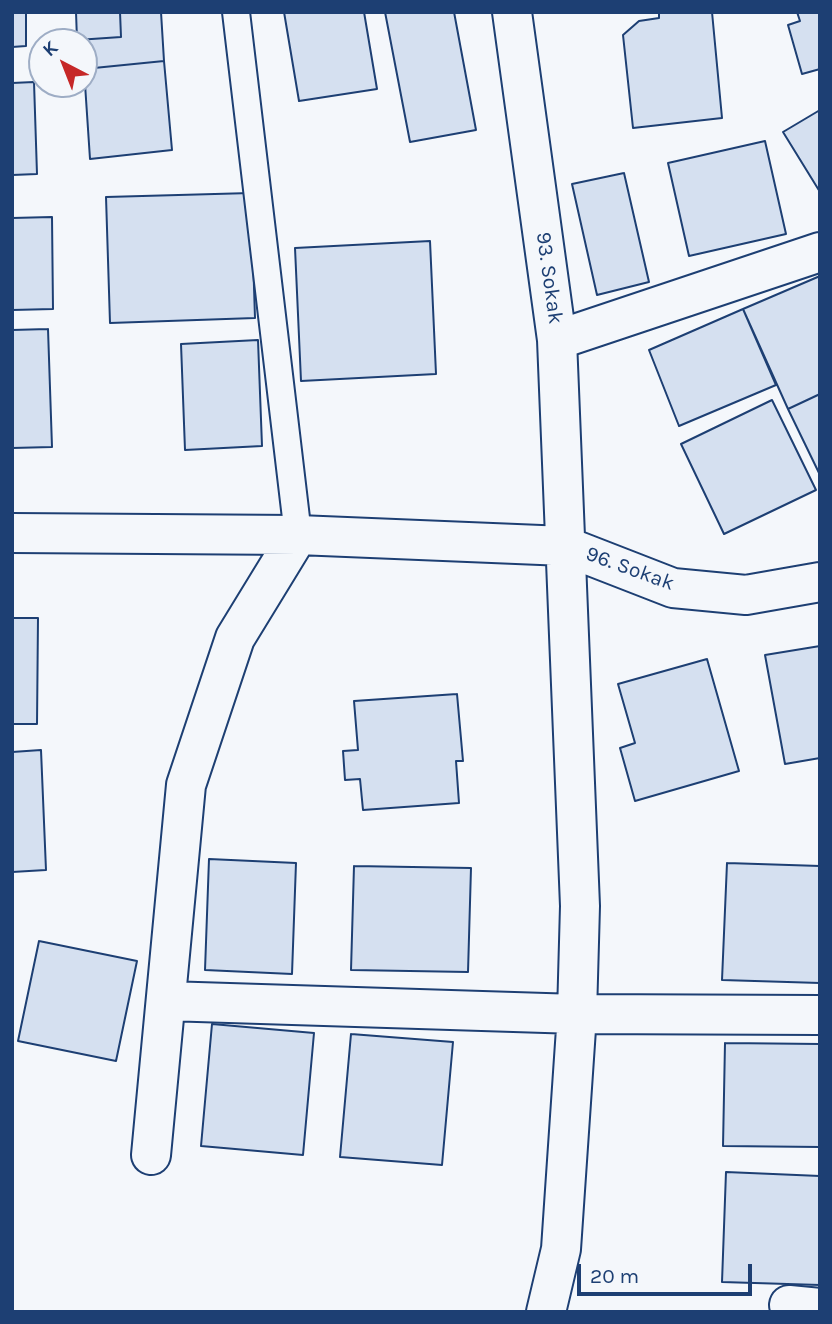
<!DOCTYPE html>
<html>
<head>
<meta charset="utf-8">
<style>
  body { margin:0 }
  #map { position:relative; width:832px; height:1324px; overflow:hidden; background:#f4f7fb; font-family:Karla,sans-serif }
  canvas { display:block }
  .frame { position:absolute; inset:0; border:14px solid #1d3f73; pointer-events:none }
  .north { position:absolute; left:28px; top:28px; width:70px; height:70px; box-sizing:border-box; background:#f4f7fb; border:2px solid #9eadc5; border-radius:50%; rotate:318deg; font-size:19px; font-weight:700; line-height:28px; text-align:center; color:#1d3f73 }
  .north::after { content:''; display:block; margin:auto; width:24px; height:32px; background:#c62828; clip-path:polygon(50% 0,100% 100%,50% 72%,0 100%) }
  .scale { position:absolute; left:577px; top:1264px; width:175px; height:32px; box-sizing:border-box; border:4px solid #1d3f73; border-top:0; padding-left:9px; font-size:21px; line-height:24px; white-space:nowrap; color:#1d3f73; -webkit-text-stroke:5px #f4f7fb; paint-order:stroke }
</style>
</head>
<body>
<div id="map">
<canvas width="832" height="1324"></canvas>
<div class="frame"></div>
<div class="north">K</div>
<div class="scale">20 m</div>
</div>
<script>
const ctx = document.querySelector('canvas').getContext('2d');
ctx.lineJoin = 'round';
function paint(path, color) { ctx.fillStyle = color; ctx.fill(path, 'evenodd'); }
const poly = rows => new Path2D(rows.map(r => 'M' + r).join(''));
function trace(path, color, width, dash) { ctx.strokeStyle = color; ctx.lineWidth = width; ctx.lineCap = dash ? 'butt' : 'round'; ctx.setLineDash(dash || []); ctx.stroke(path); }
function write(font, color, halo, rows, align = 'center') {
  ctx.font = font + ' Karla,sans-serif'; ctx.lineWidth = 5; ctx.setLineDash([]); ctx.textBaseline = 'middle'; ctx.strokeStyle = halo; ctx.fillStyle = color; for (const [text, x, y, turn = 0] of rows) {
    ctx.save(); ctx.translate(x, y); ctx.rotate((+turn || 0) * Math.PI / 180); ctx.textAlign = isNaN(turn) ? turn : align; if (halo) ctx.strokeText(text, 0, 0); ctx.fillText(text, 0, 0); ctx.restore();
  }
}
const building = poly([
  [12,12,26,12,26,46,12,47,12,12],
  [76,12,120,12,121,37,77,40,76,12],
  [120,12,161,12,164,61,84,69,84,42,78,42,77,40,121,37,120,12],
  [284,12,364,12,377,89,299,101,284,12],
  [385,12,454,12,476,130,410,142,385,12],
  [659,12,712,12,722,118,633,128,623,35,639,21,659,18,659,12],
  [797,12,820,12,820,69,802,74,788,25,800,21,797,12],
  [164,61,172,150,90,159,84,69,164,61],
  [34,82,37,174,12,175,12,83,34,82],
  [820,110,820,192,783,132,820,110],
  [765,141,786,234,689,256,668,163,765,141],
  [624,173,649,282,597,295,572,184,624,173],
  [251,193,255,318,110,323,106,197,251,193],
  [52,217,53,309,12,310,12,218,52,217],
  [430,241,436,374,301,381,295,248,430,241],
  [820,276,820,394,788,409,743,309,820,276],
  [743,309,776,385,679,426,649,350,743,309],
  [48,329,52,447,12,448,12,330,48,329],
  [258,340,262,446,185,450,181,344,258,340],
  [820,394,820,475,788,409,820,394],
  [772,400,816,490,724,534,681,444,772,400],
  [12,618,38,618,37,724,12,724,12,618],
  [820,646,820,758,785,764,765,655,820,646],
  [707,659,739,771,635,801,620,748,635,743,618,684,707,659],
  [457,694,463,761,456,761,459,803,363,810,360,779,345,780,343,751,358,750,354,701,457,694],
  [41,750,46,870,12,872,12,752,41,750],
  [209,859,296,863,292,974,205,970,209,859],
  [727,863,820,866,820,983,722,980,727,863],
  [354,866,471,868,468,972,351,970,354,866],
  [39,941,137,961,116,1061,18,1041,39,941],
  [212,1024,314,1033,303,1155,201,1146,212,1024],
  [351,1034,453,1042,442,1165,340,1157,351,1034],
  [725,1043,820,1044,820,1147,723,1146,725,1043],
  [726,1172,820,1176,820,1285,722,1282,726,1172]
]);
paint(building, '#d5e0f0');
trace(building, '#1d3f73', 2);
const lane = poly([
  [236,12,298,535]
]);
const street = poly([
  [512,12,557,340,580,906,577,1014,561,1249,546,1312],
  [557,340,820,252],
  [12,533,298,535,565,546,673,588,746,595,820,582],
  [166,1001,577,1014,820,1015],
  [151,1155,186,785,235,638,298,535],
  [789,1305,820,1308]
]);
trace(lane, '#1d3f73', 30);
trace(street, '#1d3f73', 42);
trace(lane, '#f4f7fb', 26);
trace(street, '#f4f7fb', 38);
write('21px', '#1d3f73', '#f4f7fb', [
  ["93. Sokak",549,278,82],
  ["96. Sokak",630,569,20]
]);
</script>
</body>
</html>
